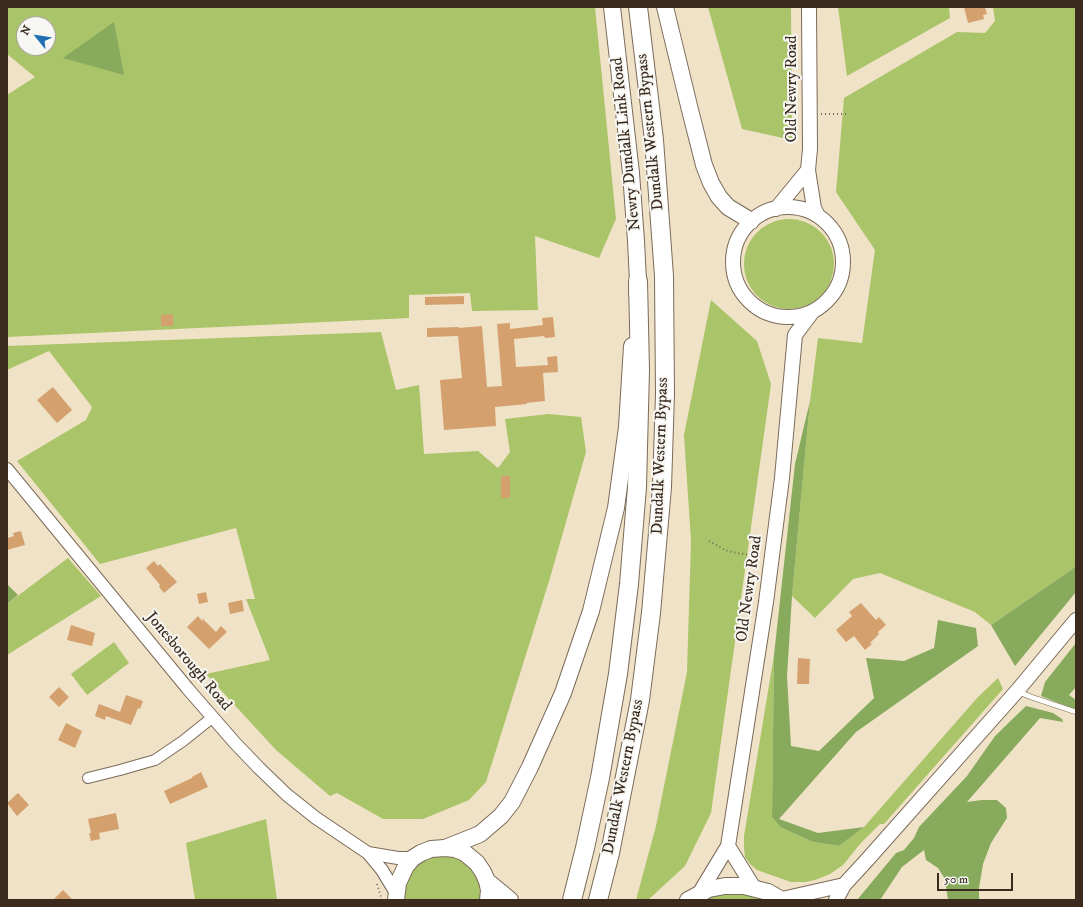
<!DOCTYPE html>
<html>
<head>
<meta charset="utf-8">
<style>
  body { margin:0 }
  #map { position:relative; width:1083px; height:907px; overflow:hidden; background:#f0e2c6; font-family:"IM FELL DW Pica",serif }
  canvas { display:block }
  .frame { position:absolute; inset:0; border:8px solid #3b2a1e; pointer-events:none }
  .north { position:absolute; left:16px; top:16px; width:40px; height:40px; box-sizing:border-box; background:#f6f6f2; border:1px solid #aba49d; border-radius:50%; rotate:300deg; font-size:11px; font-weight:700; line-height:16px; text-align:center; color:#3b2a1e }
  .north::after { content:''; display:block; margin:auto; width:14px; height:18px; background:#1f6fb2; clip-path:polygon(50% 0,100% 100%,50% 72%,0 100%) }
  .scale { position:absolute; left:937px; top:873px; width:76px; height:18px; box-sizing:border-box; border:2px solid #3b2a1e; border-top:0; padding-left:5px; font-size:12px; line-height:14px; white-space:nowrap; color:#3b2a1e; -webkit-text-stroke:3px #f6f6f2; paint-order:stroke }
</style>
</head>
<body>
<div id="map">
<canvas width="1083" height="907"></canvas>
<div class="frame"></div>
<div class="north">N</div>
<div class="scale">50 m</div>
</div>
<script>
const ctx = document.querySelector('canvas').getContext('2d');
ctx.lineJoin = 'round';
function paint(path, color) { ctx.fillStyle = color; ctx.fill(path, 'evenodd'); }
const poly = rows => new Path2D(rows.map(r => 'M' + r).join(''));
function trace(path, color, width, dash) { ctx.strokeStyle = color; ctx.lineWidth = width; ctx.lineCap = dash ? 'butt' : 'round'; ctx.setLineDash(dash || []); ctx.stroke(path); }
function write(font, color, halo, rows, align = 'center') {
  ctx.font = font + ' "IM FELL DW Pica",serif'; ctx.lineWidth = 4; ctx.setLineDash([]); ctx.textBaseline = 'middle'; ctx.strokeStyle = halo; ctx.fillStyle = color; for (const [text, x, y, turn = 0] of rows) {
    ctx.save(); ctx.translate(x, y); ctx.rotate((+turn || 0) * Math.PI / 180); ctx.textAlign = isNaN(turn) ? turn : align; if (halo) ctx.strokeText(text, 0, 0); ctx.fillText(text, 0, 0); ctx.restore();
  }
}
paint(poly([
  [7,7,595,7,616,219,599,258,535,236,538,310,472,311,470,293,409,295,409,318,7,337,7,95,35,77,7,54],
  [24,24,48,24,48,48,24,48],
  [708,7,791,7,792,140,742,129],
  [838,7,949,7,950,18,847,76],
  [993,7,1076,7,1076,565,1071,570,991,625,975,612,880,573,853,579,815,618,792,596,810,401,818,338,862,343,875,250,836,192,844,98,957,32,985,33,995,21],
  '744 264a45 45 0 1 1 90 0a45 45 0 1 1-90 0Z',
  [711,300,757,341,771,384,711,813,685,866,648,900,636,900,656,826,687,672,691,541,684,435],
  [381,332,396,390,419,385,424,454,478,451,498,468,510,452,505,419,548,414,581,417,586,452,550,578,486,782,469,800,423,819,383,819,337,793,330,796,276,750,206,674,270,660,246,599,255,599,236,528,100,564,17,461,86,420,92,407,49,351,7,370,7,346],
  [68,558,101,596,7,655,7,604],
  [114,642,129,663,87,695,71,674],
  [774,655,772,817,780,827,813,842,839,846,864,827,978,697,998,678,1003,689,884,824,880,824,860,844,843,865,830,874,815,880,805,882,791,882,757,870,750,864,745,857,744,848,744,836],
  [266,819,277,900,195,900,186,843],
  [447,854,460,859,471,867,478,879,480,892,479,900,404,900,404,881,421,860,434,855],
  [743,893,767,900,704,900,721,894]
]), '#aac469');
paint(poly([
  [114,22,124,75,63,58],
  [810,401,792,596,787,676,791,746,819,751,874,698,866,658,904,661,934,648,938,620,976,628,978,646,856,732,779,819,818,833,864,827,839,846,813,842,780,827,772,817,774,655,795,464],
  [1076,565,1076,592,1015,666,991,625,1071,570],
  [7,584,18,595,7,604],
  [1076,643,1076,687,1069,695,1076,700,1076,710,1041,696,1045,682],
  [1026,706,1053,713,1062,719,1063,722,1040,718,967,802,982,800,997,800,1006,808,1007,818,991,843,983,864,979,888,979,900,948,900,945,879,938,868,926,860,924,850,902,867,880,900,857,900,896,853,904,850,914,838,919,827,967,776,995,736]
]), '#87aa5d');
paint(poly([
  [964,7,985,7,987,14,983,15,984,19,968,23],
  [464,296,464,304,425,305,425,297],
  [173,314,173,326,161,326,161,315],
  [553,317,555,337,545,338,544,336,514,339,516,367,548,365,547,357,557,356,558,372,543,373,545,401,526,403,527,404,495,407,496,426,444,430,440,380,462,378,458,336,427,337,427,328,459,327,459,328,482,326,487,387,502,386,497,324,510,323,510,329,543,325,542,318],
  [53,387,72,410,57,423,37,400],
  [501,476,510,476,510,498,501,498],
  [21,531,25,545,7,550,7,538,14,536,13,533],
  [154,561,158,566,160,564,177,582,164,593,159,587,160,585,146,568],
  [206,592,208,602,199,604,197,594],
  [242,600,244,611,230,614,228,603],
  [861,603,876,620,879,617,886,625,878,632,879,634,870,643,872,644,865,650,854,636,846,642,836,630,852,616,849,612],
  [198,616,203,622,202,618,216,632,221,626,227,632,209,649,187,627],
  [71,625,95,633,92,646,67,640],
  [798,658,810,659,809,684,797,684],
  [59,687,69,697,59,707,49,697],
  [126,695,143,701,140,709,138,708,131,725,106,716,105,720,95,716,99,704,120,712],
  [66,723,82,731,75,748,58,740],
  [201,772,208,787,170,804,164,791,192,778,192,777],
  [18,793,29,805,17,816,7,803],
  [116,813,119,829,99,833,100,839,91,841,89,833,91,833,88,819],
  [63,890,73,900,53,900]
]), '#d4a16e');
const service = poly([
  [1019,692,1031,697,1076,712]
]);
const minor = poly([
  [88,778,120,770,155,760,183,741,213,717]
]);
const tertiary = poly([
  [7,469,188,689,235,743,259,768,287,795,316,818,368,853,382,870,396,893],
  [368,853,398,858,413,858]
]);
const secondary = poly([
  [809,7,810,149,808,170,814,208,818,216],
  '733 262a55 55 0 1 1 110 0a55 55 0 1 1-110 0Z',
  [776,209,808,170],
  [728,846,754,888],
  [699,894,728,846,766,602,782,478,795,335,813,311],
  [782,899,844,885],
  [836,900,844,885,867,860,1017,691,1076,620]
]);
const primary = poly([
  [487,881,510,900],
  [396,900,398,883,406,866,413,858,421,853,431,849,445,848,455,849,465,853,477,863,483,872,487,881,489,890,488,900],
  [688,900,709,889,725,886,744,886,768,892,782,900]
]);
const trunk = poly([
  [612,7,631,173,636,241,638,281,637,293],
  [665,7,690,110,704,165,711,183,719,197,728,207,751,221],
  [445,848,480,834,501,816,512,802,530,767,563,693,591,611,616,508,627,427,632,346]
]);
const motorway = poly([
  [572,900,585,848,600,778,618,674,629,584,637,487,640,370,638,281],
  [598,900,610,853,640,700,651,613,662,487,665,394,664,276,654,140,638,7]
]);
trace(service, '#7a6a59', 6);
trace(minor, '#7a6a59', 12);
trace(tertiary, '#7a6a59', 14);
trace(secondary, '#7a6a59', 16);
trace(primary, '#7a6a59', 18);
trace(trunk, '#7a6a59', 18);
trace(motorway, '#7a6a59', 20);
trace(poly([
  [821,114,847,114],
  [709,541,725,550,736,553,760,556],
  [377,884,382,900]
]), '#7a6a59', 2, [1, 3]);
trace(service, '#fff', 5);
trace(minor, '#fff', 10);
trace(tertiary, '#fff', 12);
trace(secondary, '#fff', 14);
trace(primary, '#fff', 16);
trace(trunk, '#fff', 16);
trace(motorway, '#fff', 18);
write('16px', '#3b2a1e', '#f6f6f2', [
  ["Old Newry Road",793,89,-90],
  ["Dundalk Western Bypass",651,132,-96],
  ["Newry Dundalk Link Road",627,144,-96],
  ["Dundalk Western Bypass",661,456,-88],
  ["Old Newry Road",750,589,-82],
  ["Jonesborough Road",188,662,50],
  ["Dundalk Western Bypass",624,777,-79]
]);
</script>
</body>
</html>
